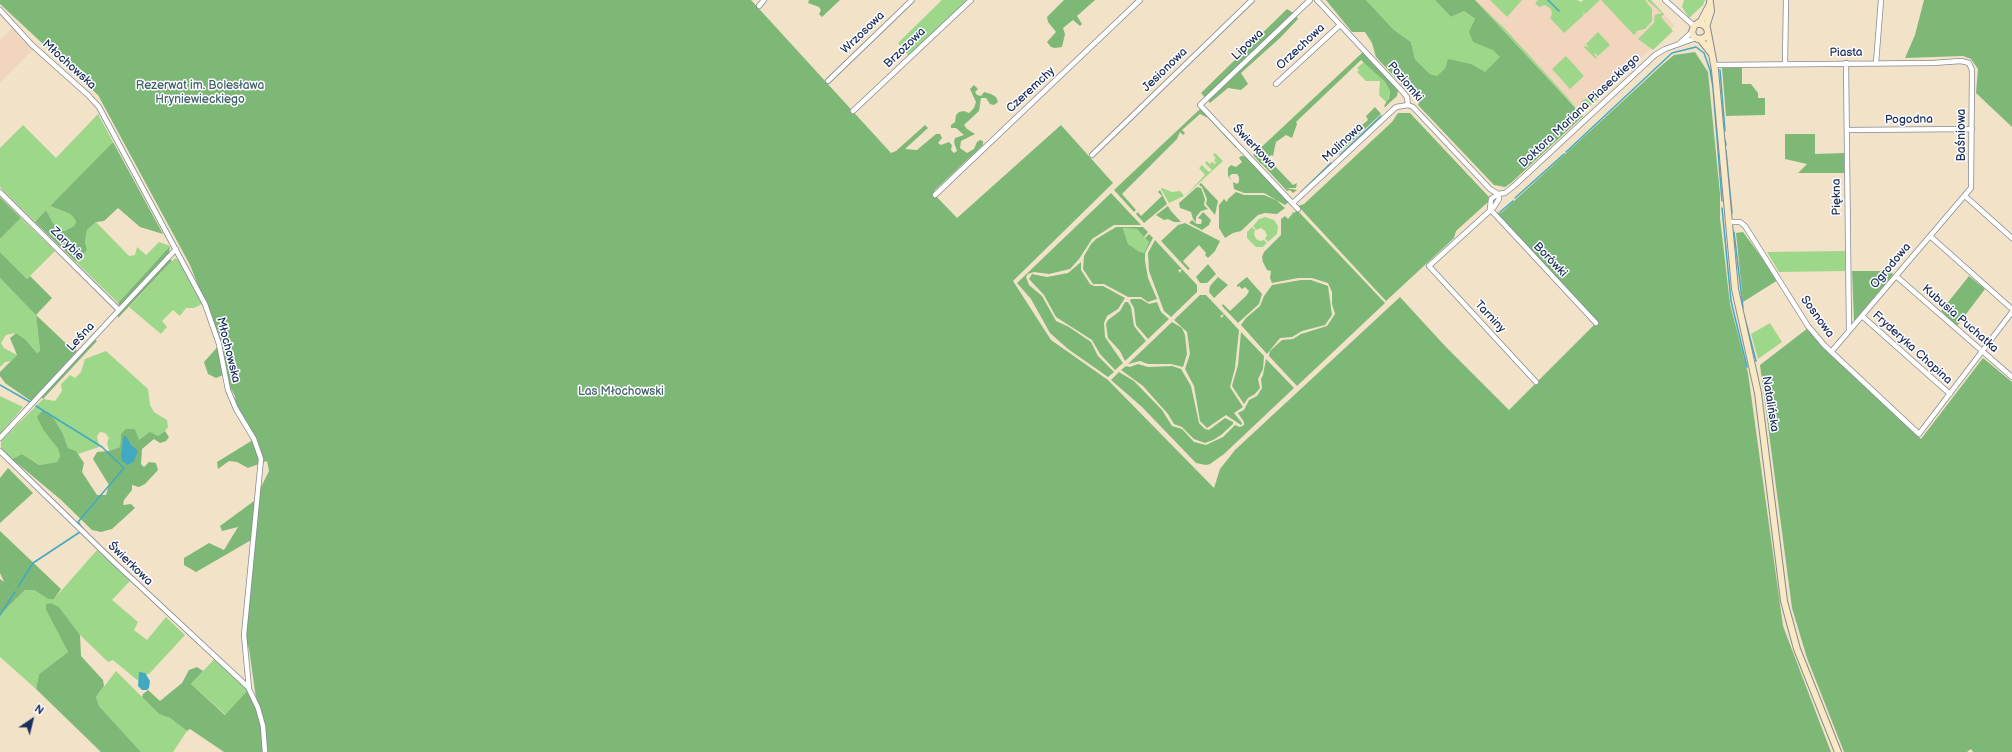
<!DOCTYPE html>
<html>
<head>
<meta charset="utf-8">
<style>
  body { margin:0 }
  #map { position:relative; width:2012px; height:752px; overflow:hidden; background:#f2e3c8; font-family:"Balsamiq Sans",sans-serif }
  canvas { display:block }
  .north { position:absolute; left:12px; top:700px; width:40px; height:40px; -webkit-text-stroke:3px #fff; paint-order:stroke; rotate:35deg; font-size:11px; font-weight:700; line-height:16px; text-align:center; color:#1b2f5e }
  .north::after { content:''; display:block; margin:auto; width:14px; height:18px; background:#1b2f5e; clip-path:polygon(50% 0,100% 100%,50% 72%,0 100%) }
</style>
</head>
<body>
<div id="map">
<canvas width="2012" height="752"></canvas>
<div class="north">N</div>
</div>
<script>
const ctx = document.querySelector('canvas').getContext('2d');
ctx.lineJoin = 'round';
function paint(path, color) { ctx.fillStyle = color; ctx.fill(path, 'evenodd'); }
const poly = rows => new Path2D(rows.map(r => 'M' + r).join(''));
function trace(path, color, width, dash) { ctx.strokeStyle = color; ctx.lineWidth = width; ctx.lineCap = dash ? 'butt' : 'round'; ctx.setLineDash(dash || []); ctx.stroke(path); }
function write(font, color, halo, rows, align = 'center') {
  ctx.font = font + ' "Balsamiq Sans",sans-serif'; ctx.lineWidth = 3; ctx.setLineDash([]); ctx.textBaseline = 'middle'; ctx.strokeStyle = halo; ctx.fillStyle = color; for (const [text, x, y, turn = 0] of rows) {
    ctx.save(); ctx.translate(x, y); ctx.rotate((+turn || 0) * Math.PI / 180); ctx.textAlign = isNaN(turn) ? turn : align; if (halo) ctx.strokeText(text, 0, 0); ctx.fillText(text, 0, 0); ctx.restore();
  }
}
paint(poly([
  [1475,0,1577,0,1581,2,1583,0,1651,0,1675,26,1582,113],
  [12,28,33,50,0,83,0,40]
]), '#f2d5bd');
paint(poly([
  [942,0,967,0,909,56,898,43],
  [1366,0,1435,0,1451,17,1464,11,1504,41,1522,109,1471,64,1448,60,1445,68,1437,76,1430,74,1415,59,1411,42,1394,30],
  [1475,0,1504,28,1582,113,1563,94],
  [1490,0,1522,0,1507,17],
  [1538,0,1577,0,1581,2,1583,0,1600,0,1585,14,1582,12,1584,15,1564,33,1550,18,1552,14,1551,9,1545,5,1539,7,1535,3],
  [1601,0,1645,0,1652,9,1652,21,1645,29,1636,31,1637,32,1634,35],
  [1647,0,1651,0,1664,14,1661,17,1673,31,1653,50,1638,39,1655,22,1654,21,1655,15,1662,13],
  [1684,0,1705,0,1703,5,1689,18,1682,7],
  [1598,32,1610,45,1598,56,1595,53,1594,54,1597,58,1596,59,1583,46,1589,47,1586,44],
  [1566,56,1584,76,1570,89,1552,69],
  [1364,62,1385,82,1390,91,1387,103,1379,95,1380,81,1366,81,1357,72,1359,70,1357,68],
  [1632,63,1634,65,1588,108,1581,101,1590,97],
  [98,114,113,142,50,206,70,214,74,218,76,222,74,226,65,231,60,230,53,223,46,210,35,222,0,187,0,148,23,125,56,158],
  [1215,153,1223,161,1186,195,1205,175,1199,168,1202,165,1209,172,1212,170,1205,163,1207,161,1210,164,1212,162,1215,164,1216,163,1214,160,1216,158,1213,155],
  [1162,188,1172,192,1180,191,1184,196,1169,203,1161,189],
  [1265,217,1274,220,1278,226,1277,234,1268,242,1265,239,1267,235,1265,231,1261,228,1256,230,1253,226,1259,219],
  [21,218,55,251,27,279,0,252,0,239],
  [96,222,129,256,135,255,137,247,146,255,159,242,170,246,118,303,76,262,87,250,85,242,87,230],
  [1252,227,1255,230,1254,234,1256,239,1260,241,1264,240,1267,243,1263,247,1256,247,1247,238,1247,232],
  [1123,228,1137,229,1149,242,1144,253,1136,250,1128,244],
  [1845,251,1845,271,1779,272,1767,252],
  [175,258,178,260,202,304,194,308,186,308,180,316,173,310,162,321,167,327,161,334,129,307],
  [0,278,36,314,40,352,37,353,25,339,16,333,6,335,1,343,4,348,17,355,11,361,5,362,0,367],
  [1770,323,1782,342,1758,359,1751,334],
  [106,351,148,389,150,405,154,412,167,420,168,427,165,431,158,436,138,441,135,429,121,434,120,447,109,451,107,443,109,438,105,433,100,432,97,436,99,447,78,454,76,451,68,448,63,434,44,431,58,449,60,456,57,462,39,465,22,454,12,459,1,448,1,441,43,399,55,401,62,391,61,384,70,375,75,378,81,372,85,359],
  [0,396,23,407,0,434],
  [97,550,130,581,112,600,138,622,134,630,147,640,166,617,185,635,150,673,137,680,113,660,108,662,80,635,59,607,51,603,46,604,46,610,68,652,39,674,36,689,0,657,0,615,25,590,34,590,48,599,54,599],
  [216,657,249,689,226,715,191,684],
  [116,671,159,714,170,718,187,731,173,752,141,752,99,706,96,697]
]), '#9dd78a');
paint(poly([
  [0,0,751,0,891,153,896,151,925,125,928,128,905,149,917,150,936,134,940,134,942,138,938,143,941,145,949,142,952,145,951,150,954,153,957,151,954,142,955,138,964,135,956,128,951,128,951,125,955,122,956,115,959,112,964,111,969,113,974,108,976,102,970,89,974,85,978,89,975,92,977,95,981,96,984,92,991,94,996,97,998,102,994,105,990,104,986,98,981,98,979,111,964,125,967,129,975,134,961,141,960,148,967,153,974,149,977,142,980,140,983,141,983,145,934,191,935,195,957,218,1061,125,1113,183,1013,281,1051,340,1108,380,1214,488,1220,469,1235,450,1400,297,1445,346,1509,410,1597,322,1497,215,1496,212,1501,213,1662,65,1674,55,1695,52,1708,72,1720,194,1720,218,1730,304,1748,373,1783,626,1831,752,267,752,265,724,256,698,249,649,244,635,253,539,196,572,184,565,184,558,209,543,224,550,238,527,222,531,220,526,254,501,269,471,267,461,248,468,237,462,229,461,218,469,217,462,256,438,236,409,235,396,223,375,216,378,208,374,204,362,221,343,190,265,98,95,0,4],
  [809,0,840,0,822,17,819,14,821,10,819,7,808,3],
  [1064,0,1095,0,1077,16,1082,24,1080,26,1073,20,1063,28,1065,34,1062,47,1055,48,1051,47,1047,42,1056,32,1048,22,1047,17],
  [1326,0,1366,0,1394,30,1411,42,1415,59,1430,74,1437,76,1445,68,1448,59,1471,64,1485,72,1500,57,1493,50,1473,42,1469,32,1475,19,1464,11,1451,17,1435,0,1475,0,1583,116,1511,183,1505,187,1494,185,1418,105,1419,103,1376,57,1372,43,1365,32,1352,32],
  [1924,0,2012,0,2012,127,1976,93,1978,69,1971,59,1963,56,1905,58,1915,35],
  [1287,9,1295,14,1298,19,1280,38,1241,73,1248,84,1241,90,1228,88,1210,103,1201,93],
  [1363,52,1398,90,1397,96,1385,107,1384,106,1389,98,1390,91,1385,82,1361,60,1296,122,1297,124,1292,138,1286,135,1276,142,1273,156,1271,155,1268,158,1271,162,1261,164,1253,155],
  [1722,68,1742,68,1742,84,1751,84,1758,93,1758,98,1765,98,1765,115,1726,116],
  [1375,107,1381,114,1337,155,1332,150,1368,120,1366,116],
  [1200,109,1238,146,1236,148,1208,118,1200,114,1182,130,1185,133,1183,135,1180,132,1177,139,1122,194,1136,210,1134,212,1114,190],
  [1398,113,1410,113,1489,197,1488,202,1456,231,1454,238,1386,301,1298,206,1304,204,1392,122],
  [1785,134,1815,134,1815,154,1844,153,1844,173,1798,173,1807,164,1785,159],
  [113,142,163,234,140,227,118,208,104,221,96,222,87,230,85,242,87,250,76,262,35,222,46,210,53,223,60,230,65,231,74,226,76,222,74,218,70,214,50,206],
  [1241,156,1248,157,1290,201,1285,205,1264,193,1244,193,1234,189,1233,182,1237,184,1239,182,1239,177,1237,174,1232,174,1229,176,1232,181,1228,176,1228,168,1231,165,1236,167,1242,162,1239,158],
  [1272,163,1293,185,1297,183,1296,188,1286,188,1297,190,1293,193,1290,190,1287,191,1262,164],
  [1201,183,1218,201,1215,215,1206,204,1207,199,1202,187,1199,185],
  [1197,187,1201,188,1205,199,1204,205,1208,209,1201,211,1196,217,1196,222,1193,219,1191,212,1180,208,1179,203],
  [1160,190,1167,204,1144,223,1136,214,1138,212,1141,216,1162,196,1158,192],
  [1236,192,1244,195,1264,195,1276,200,1285,208,1277,214,1265,213,1258,215,1241,231,1233,233,1225,238,1219,228,1219,205,1224,199,1227,202,1228,199],
  [1111,193,1141,225,1114,225,1092,239,1079,259,1070,269,1049,274,1034,272,1028,274,1026,277,1029,285,1042,296,1056,321,1069,327,1091,342,1098,356,1114,372,1108,377,1068,349,1050,333,1031,299,1017,283],
  [0,197,21,218,0,239],
  [1168,206,1171,211,1181,222,1174,222,1168,219,1164,220,1156,215],
  [1297,210,1385,303,1297,386,1269,356,1270,351,1282,340,1293,339,1301,334,1327,326,1335,314,1332,304,1332,292,1328,283,1312,278,1298,278,1272,283,1270,278,1271,271,1267,270,1263,262,1262,257,1264,252,1281,235,1281,219,1285,216,1288,219,1293,213,1292,211,1294,213],
  [1203,212,1211,220,1209,225,1202,230,1189,223,1192,220,1197,224,1201,224,1202,220,1198,218],
  [1185,223,1220,241,1215,251,1208,258,1205,255,1206,253,1199,245,1183,261,1190,269,1188,270,1161,241,1178,225],
  [1116,227,1143,227,1148,232,1144,237,1137,229,1123,228,1128,244,1138,251,1144,253,1149,242,1145,238,1149,234,1153,238,1145,253,1145,261,1148,278,1157,299,1148,302,1141,297,1128,297,1104,284,1093,284,1083,269,1084,256,1091,244,1096,239],
  [1743,232,1778,280,1743,302,1736,233],
  [1155,240,1182,269,1178,270,1180,273,1182,269,1197,285,1197,292,1171,317,1164,311,1149,271,1148,253],
  [170,246,169,253,122,305,119,305,118,303],
  [0,252,27,279,30,276,52,298,36,315,73,350,75,348,77,351,31,401,5,383,0,376,0,372,17,355,10,338,16,333,25,339,37,353,40,351,36,315,0,278],
  [170,259,172,261,118,318,118,315],
  [1081,262,1081,270,1090,284,1094,286,1103,286,1125,298,1118,309,1107,316,1104,323,1105,337,1123,363,1115,370,1100,354,1092,340,1056,317,1044,295,1029,279,1032,274,1047,277,1068,273],
  [1208,264,1216,274,1207,283,1200,283,1196,277],
  [1852,271,1891,271,1893,275,1854,321],
  [1969,276,1985,289,1957,326,1941,311],
  [1218,277,1228,285,1214,298,1209,292,1210,286],
  [1247,277,1262,294,1259,304,1238,323,1222,306,1223,304,1230,311,1247,295,1249,291,1245,287,1242,289,1239,286,1237,287,1237,285],
  [1301,280,1311,280,1328,286,1332,315,1325,325,1302,331,1292,337,1280,338,1267,354,1241,325,1246,318,1260,306,1264,296,1272,285],
  [1200,295,1206,295,1224,314,1220,316,1222,318,1224,314,1239,330,1235,368,1230,387,1243,407,1234,413,1242,423,1241,425,1226,415,1207,428,1200,421,1194,386,1185,369,1190,354,1187,332,1174,320],
  [1131,299,1141,299,1149,304,1157,302,1161,312,1169,319,1148,339,1136,325,1134,308,1130,301],
  [1125,302,1128,302,1131,307,1134,326,1146,341,1125,361,1120,351,1108,338,1106,324,1108,320,1120,311],
  [1172,322,1182,328,1185,335,1187,354,1183,367,1171,364,1148,364,1140,361,1128,364],
  [1808,328,1921,439,1983,358,2012,382,2012,752,1973,752,1971,749,1967,752,1844,752,1807,658,1792,608,1760,365],
  [1241,332,1264,356,1263,369,1258,379,1260,388,1255,394,1248,398,1244,404,1232,386,1238,365],
  [95,340,97,341,43,399,41,397],
  [1266,359,1294,388,1224,454,1210,464,1206,465,1196,463,1142,407,1111,380,1119,372,1134,381,1162,410,1172,426,1182,429,1194,442,1206,445,1223,437,1235,425,1240,427,1244,425,1244,422,1238,413,1244,410,1249,400,1257,396,1262,388,1261,379,1263,375],
  [1138,364,1148,367,1172,366,1181,369,1191,386,1199,423,1205,429,1209,430,1225,418,1233,422,1233,424,1221,435,1213,440,1205,443,1194,439,1182,427,1174,424,1168,414,1143,386,1121,370,1126,366,1130,367],
  [43,410,54,419,63,434,68,448,76,451,84,463,82,472,97,495,106,495,109,485,93,459,97,452,109,451,120,447,121,434,126,429,135,429,139,440,150,432,158,436,165,431,169,437,166,441,160,443,154,439,142,449,141,464,144,467,149,462,156,463,158,470,145,484,139,487,132,485,132,490,124,500,123,505,131,504,135,508,112,529,101,532,92,530,60,499,12,459,22,454,39,465,57,462,60,456,58,449,44,431,37,417],
  [8,468,33,493,0,523,0,531,61,589,54,599,48,599,34,590,25,590,0,615,0,579,4,582,0,573,0,478],
  [51,603,59,607,80,635,81,656,103,680,104,686,96,697,99,706,141,752,101,752,36,689,39,674,68,652,46,610,46,604],
  [197,667,203,671,191,684,225,715,249,689,259,718,262,734,262,752,224,752,190,729,187,731,170,718,159,714,142,697,143,694,148,690,160,701,182,683,189,670]
]), '#7eb876');
paint(poly([
  [125,435,131,445,138,451,134,461,128,465,122,461,121,456,123,438],
  [139,672,145,673,150,681,149,688,147,690,142,690,138,686]
]), '#42a9c2');
trace(poly([
  [1548,0,1559,11],
  [1720,70,1725,131],
  [1725,140,1726,145],
  [1726,151,1732,213],
  [1566,152,1672,53,1696,47,1704,53,1710,70,1713,87,1722,201],
  [1340,155,1381,116],
  [1301,192,1331,163],
  [1515,198,1564,154],
  [1722,208,1731,301,1747,367],
  [1500,212,1513,201],
  [1734,232,1743,308],
  [1744,315,1756,361],
  [0,385,30,402],
  [36,406,102,447,124,468,78,522,83,529],
  [18,587,33,563,80,532],
  [0,615,15,592]
]), '#42a9c2', 1.5);
const street = poly([
  [1317,0,1402,91,1407,97,1408,105,1413,107,1490,189,1498,194,1505,193,1515,185,1655,55,1665,49,1696,38],
  [1665,0,1694,26],
  [759,6,764,0],
  [0,10,32,45,88,95,99,107,205,304,219,344,228,390,236,409,254,439,261,459,244,635,249,689,258,708,263,726,265,752],
  [1679,44,1692,32],
  [1846,63,1849,331],
  [1876,63,1881,0],
  [1785,64,1786,0],
  [1714,65,1933,63,1961,61,1969,63,1972,70,1971,188,1832,351],
  [828,81,912,0],
  [1276,84,1340,25],
  [853,111,971,0],
  [1847,130,1972,129],
  [1092,155,1252,0],
  [0,192,119,310],
  [935,195,1140,0],
  [1965,196,2012,238],
  [1294,202,1396,107,1408,105],
  [1298,209,1200,105,1310,0],
  [1490,209,1491,199,1498,194,1499,199,1494,207,1429,266,1536,382],
  [1490,209,1596,323],
  [1728,222,1740,222,1745,226,1808,326,1824,345,1919,434,2012,312],
  [1930,236,2012,309],
  [1896,276,2012,377],
  [1862,316,1950,394],
  [0,438,176,249],
  [0,451,114,562,249,688]
]);
const secondary = poly([
  [1698,24,1702,24,1707,28,1715,70,1735,289,1758,393,1784,601,1797,649,1838,752],
  [1706,27,1711,11,1710,2],
  [1707,35,1704,38,1698,39,1694,37,1692,32,1694,26,1701,21,1710,4],
  [1700,39,1711,53]
]);
trace(street, '#868993', 6);
trace(secondary, '#868993', 8);
trace(street, '#fff', 4.5);
trace(secondary, '#f8e8c3', 6);
write('12px', '#1b2f5e', '#fff', [
  ["Wrzosowa",863,33,-44],
  ["Lipowa",1248,45,-44],
  ["Orzechowa",1301,47,-43],
  ["Brzozowa",905,48,-44],
  ["Piasta",1846,53,-1],
  ["Młochowska",69,65,42],
  ["Jesionowa",1165,70,-44],
  ["Poziomki",1405,82,50],
  ["Czeremchy",1031,90,-43],
  ["Doktora Mariana Piaseckiego",1580,111,-43],
  ["Pogodna",1909,120,-1],
  ["Baśniowa",1962,135,-90],
  ["Malinowa",1343,143,-43],
  ["Świerkowa",1254,147,46],
  ["Piękna",1837,197,-91],
  ["Zarybie",67,244,45],
  ["Borówki",1550,260,46],
  ["Ogrodowa",1891,266,-50],
  ["Tarniny",1490,317,47],
  ["Sosnowa",1817,317,54],
  ["Kubusia Puchatka",1960,319,41],
  ["Leśna",81,337,-47],
  ["Fryderyka Chopina",1912,348,42],
  ["Młochowska",228,350,76],
  ["Natalińska",1770,404,81],
  ["Świerkowa",130,564,44]
]);
write('12px', '#42616b', '#fff', [
  ["Rezerwat im. Bolesława",200,86],
  ["Hryniewieckiego",200,100],
  ["Las Młochowski",621,392]
]);
</script>
</body>
</html>
